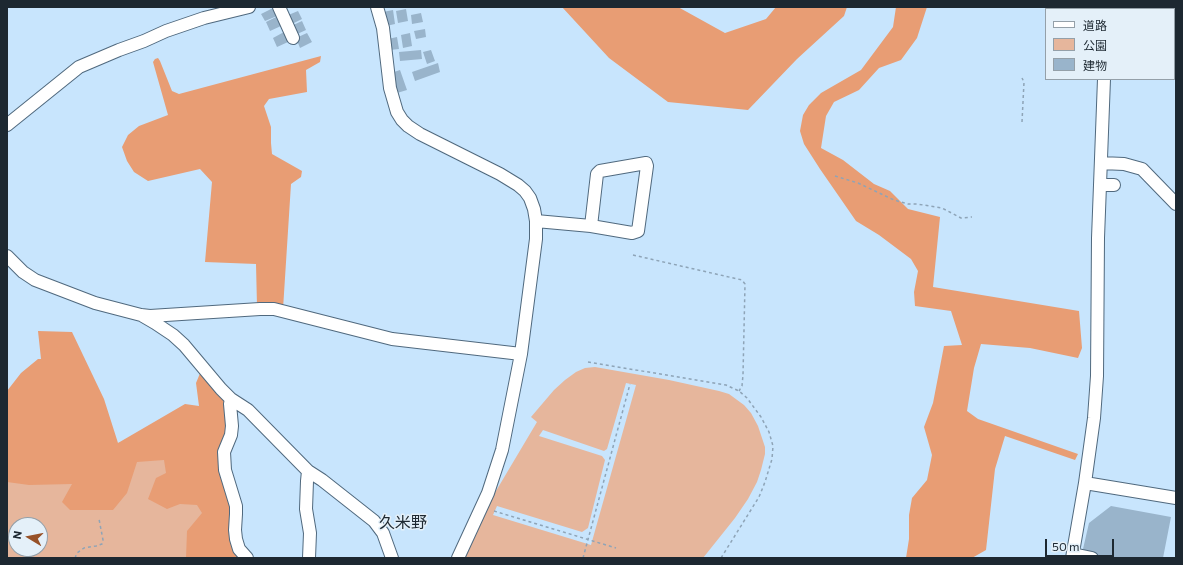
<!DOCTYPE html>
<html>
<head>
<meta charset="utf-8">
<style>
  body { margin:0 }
  #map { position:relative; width:1183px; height:565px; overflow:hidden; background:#c8e5fd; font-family:Commissioner,"Noto Sans JP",sans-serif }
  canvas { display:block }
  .frame { position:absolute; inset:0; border:8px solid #1d2831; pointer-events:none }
  .legend { position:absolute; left:1045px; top:8px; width:130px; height:72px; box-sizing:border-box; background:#e4f0f9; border:1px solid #94a0a9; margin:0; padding:5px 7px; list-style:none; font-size:12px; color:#1d2831 }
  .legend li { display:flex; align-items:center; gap:8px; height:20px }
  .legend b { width:20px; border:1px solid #94a0a9 }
  .north { position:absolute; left:8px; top:517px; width:40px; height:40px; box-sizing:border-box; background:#e4f0f9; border:1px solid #94a0a9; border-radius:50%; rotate:280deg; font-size:11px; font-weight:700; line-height:16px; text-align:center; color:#1d2831 }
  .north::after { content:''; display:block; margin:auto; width:14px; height:18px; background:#975128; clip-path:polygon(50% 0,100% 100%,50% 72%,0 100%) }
  .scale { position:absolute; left:1045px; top:539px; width:69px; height:18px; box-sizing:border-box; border:2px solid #1d2831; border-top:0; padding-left:5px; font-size:12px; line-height:14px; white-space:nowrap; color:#1d2831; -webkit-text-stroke:3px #e4f0f9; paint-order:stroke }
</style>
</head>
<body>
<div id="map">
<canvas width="1183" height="565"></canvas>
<div class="frame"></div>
<ul class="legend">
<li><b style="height:5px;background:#fff"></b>道路</li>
<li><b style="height:11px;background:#e6b69c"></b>公園</li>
<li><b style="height:11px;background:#99b4cb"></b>建物</li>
</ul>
<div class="north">N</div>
<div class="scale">50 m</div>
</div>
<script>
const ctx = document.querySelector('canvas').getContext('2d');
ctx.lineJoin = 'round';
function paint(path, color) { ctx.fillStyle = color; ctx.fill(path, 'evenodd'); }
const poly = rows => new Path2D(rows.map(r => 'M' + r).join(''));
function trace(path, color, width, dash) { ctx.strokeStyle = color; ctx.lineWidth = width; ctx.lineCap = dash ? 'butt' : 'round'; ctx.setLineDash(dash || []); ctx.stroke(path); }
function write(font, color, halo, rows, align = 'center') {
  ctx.font = font + ' Commissioner,"Noto Sans JP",sans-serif'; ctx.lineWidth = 3; ctx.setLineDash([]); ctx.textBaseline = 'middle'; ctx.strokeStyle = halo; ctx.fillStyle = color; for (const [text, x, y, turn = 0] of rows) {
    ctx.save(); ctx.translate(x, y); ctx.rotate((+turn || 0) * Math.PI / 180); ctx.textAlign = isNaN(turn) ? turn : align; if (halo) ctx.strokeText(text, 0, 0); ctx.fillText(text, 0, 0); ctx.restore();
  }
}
paint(poly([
  [595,367,669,380,719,391,729,394,744,405,751,413,758,426,765,447,765,454,761,470,757,482,748,499,735,518,703,558,463,558,493,496,537,422,531,417,554,390,565,380,576,372,585,368],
  [626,383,636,385,591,545,493,515,497,506,582,532,588,528,605,460,602,456,539,436,543,430,604,451,607,449],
  [224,425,233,558,7,558,7,458,117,443],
  [16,525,40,525,40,549,16,549]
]), '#e6b69c');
paint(poly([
  [562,7,678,7,725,33,766,19,776,7,847,7,844,16,797,59,748,110,668,102,609,58],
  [896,7,927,7,917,38,901,60,879,68,859,90,834,102,826,116,821,148,843,160,874,184,890,191,908,209,940,217,933,287,1079,311,1082,348,1078,358,1030,348,981,344,974,368,967,411,978,419,1078,454,1075,460,1005,436,995,469,986,550,972,558,906,558,909,539,909,515,912,498,927,480,932,455,924,427,933,403,944,346,962,345,951,311,915,306,914,292,918,271,911,259,879,235,856,221,820,169,804,144,800,131,803,115,809,105,821,93,861,70,893,27],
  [321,56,320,62,306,70,307,92,269,99,264,106,271,127,271,143,272,154,302,171,301,177,291,184,283,309,257,306,256,264,205,262,212,182,200,169,148,181,134,172,127,161,122,147,128,135,139,126,168,115,153,62,155,59,158,58,160,61,172,91,179,94],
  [38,331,72,332,104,399,118,443,185,404,199,406,196,383,201,371,229,399,225,420,232,432,228,456,239,558,186,558,187,531,202,513,197,505,180,504,167,509,148,499,156,478,166,473,164,460,137,462,127,493,113,510,70,510,62,502,72,484,29,485,7,482,7,391,21,373,38,359,41,359]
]), '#e89d74');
paint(poly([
  [273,8,277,16,265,21,261,14],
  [406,9,408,21,398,23,396,11],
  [393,10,395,24,386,26,383,12],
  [298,11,302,19,290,25,286,16],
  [421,13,423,22,412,24,411,15],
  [276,17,281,26,270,31,266,22],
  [302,21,306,30,295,35,291,26],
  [425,29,426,37,416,39,414,31],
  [284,32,288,42,277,47,273,38],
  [307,33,312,42,300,48,296,38],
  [410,33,412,46,403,48,401,35],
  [397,37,399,49,390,50,388,39],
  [421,50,422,59,400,61,399,52],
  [431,50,435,61,427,64,423,52],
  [438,63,440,72,415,81,412,72],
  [400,70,407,90,397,93,391,73],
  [1111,506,1171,517,1163,558,1099,558,1086,554,1083,549,1089,523]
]), '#99b4cb');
const minor = poly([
  [279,7,293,38],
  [377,7,383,28,390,88,397,112,402,120,408,126,420,134,500,174,518,185,525,191,530,198,534,209,536,221,536,239,521,354,502,450,488,493,458,558],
  [1106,9,1106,7],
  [7,125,79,67,119,50,144,41,166,31,204,18,249,7],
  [1101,163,1124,164,1142,169,1176,204],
  [1101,185,1114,185],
  [536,221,591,226,632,233,638,231,647,166,646,163,600,171,597,174,591,226],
  [7,256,23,272,35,280,95,303,141,315,150,316,260,309,274,309,392,339,521,354],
  [143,316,155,323,173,335,184,345,221,389,231,399,248,410,308,471,322,480,374,521,383,533,392,558],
  [231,399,230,404,232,426,231,435,224,452,225,470,236,506,236,514,235,530,236,539,239,549,247,558],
  [308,471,307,481,306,509,310,533,309,558],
  [1085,483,1176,498],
  [1073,554,1092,558],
  [1072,558,1085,483,1094,418,1097,376,1098,238,1104,79]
]);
trace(minor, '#50697e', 14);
trace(poly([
  [1116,7,1176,8],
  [1022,122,1024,82,1022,78],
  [835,176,858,183,894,200,908,204,917,204,942,208,961,218,972,217],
  [633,255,742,280,745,284,743,375,742,386,739,391],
  [588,362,726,385,739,391,747,398,761,417,769,432,773,446,772,459,765,482,759,497,721,558],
  [494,511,616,548],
  [75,558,77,553,84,548,96,546,102,544,103,540,99,519],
  [583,558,630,384]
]), '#8ea4b7', 1.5, [3, 3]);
trace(minor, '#fff', 12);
write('16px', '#1d2831', '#e4f0f9', [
  ["久米野",403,523]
]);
</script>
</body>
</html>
